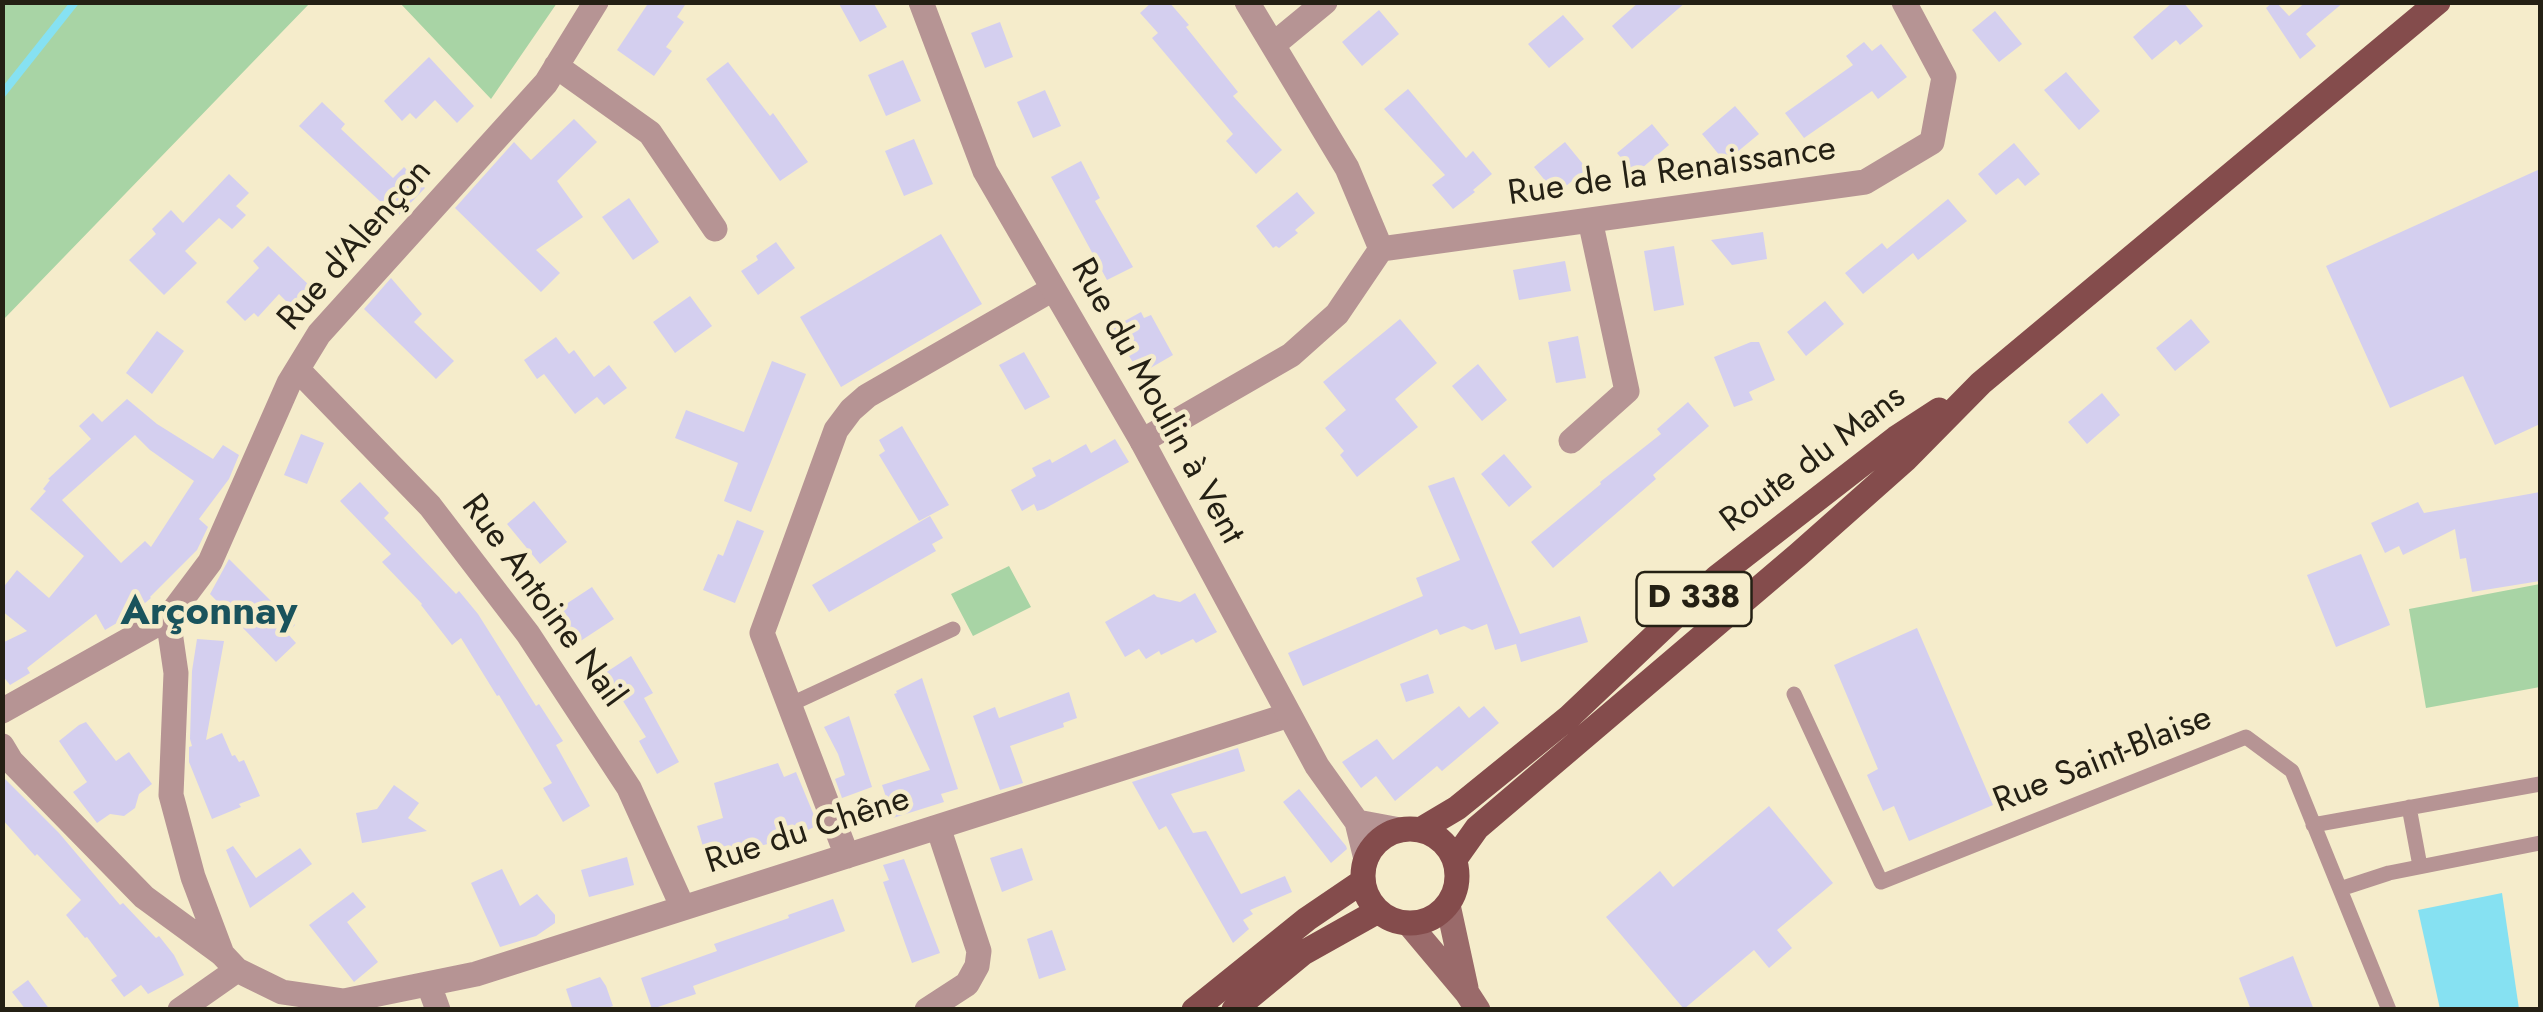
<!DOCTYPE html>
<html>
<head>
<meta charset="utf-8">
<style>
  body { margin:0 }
  #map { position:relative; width:2543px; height:1012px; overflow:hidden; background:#f5eccb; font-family:Jost,sans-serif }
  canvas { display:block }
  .frame { position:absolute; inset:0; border:5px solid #242014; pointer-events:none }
</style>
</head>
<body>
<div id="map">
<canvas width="2543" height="1012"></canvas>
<div class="frame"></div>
</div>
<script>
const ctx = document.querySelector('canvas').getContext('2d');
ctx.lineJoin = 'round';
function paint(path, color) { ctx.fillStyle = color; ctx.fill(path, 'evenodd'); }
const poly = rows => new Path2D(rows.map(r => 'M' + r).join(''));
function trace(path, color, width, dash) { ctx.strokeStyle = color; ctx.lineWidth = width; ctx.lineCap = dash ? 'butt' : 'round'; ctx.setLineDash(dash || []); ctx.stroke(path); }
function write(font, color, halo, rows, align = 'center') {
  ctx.font = font + ' Jost,sans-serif'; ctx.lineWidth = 9; ctx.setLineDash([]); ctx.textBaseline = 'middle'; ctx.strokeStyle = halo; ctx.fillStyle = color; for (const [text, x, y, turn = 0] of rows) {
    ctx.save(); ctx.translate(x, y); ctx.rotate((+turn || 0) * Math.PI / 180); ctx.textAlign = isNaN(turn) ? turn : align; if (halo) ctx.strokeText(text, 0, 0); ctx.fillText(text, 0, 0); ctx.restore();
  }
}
paint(poly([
  [3,2,310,3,3,320,2,3],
  [400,3,557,3,491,99],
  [1009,566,1031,607,973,636,951,594],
  [2540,584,2540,687,2426,708,2409,609]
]), '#a8d4a5');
paint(poly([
  [2502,893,2519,1009,2440,1009,2418,910]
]), '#86e1f2');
trace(poly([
  [2,94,75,2]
]), '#86e1f2', 8);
paint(poly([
  [649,2,687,2,677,17,684,22,666,47,672,51,654,76,617,50],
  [838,2,873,2,887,27,860,42],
  [1152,2,1169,2,1189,25,1186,27,1238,92,1233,96,1282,150,1256,174,1226,141,1233,134,1152,38,1158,33,1140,13],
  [1639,2,1686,2,1632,49,1612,26],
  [2173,2,2183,2,2203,26,2180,45,2176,40,2152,60,2133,37],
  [2273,2,2276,2,2289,16,2306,2,2344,2,2306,34,2316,46,2300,59,2266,8],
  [1379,10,1399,34,1362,66,1342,42],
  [1995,11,2022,44,1999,62,1972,30],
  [1563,15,1584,39,1549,68,1528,44],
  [1000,22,1013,57,985,68,971,33],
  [1864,42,1872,51,1881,44,1907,77,1878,99,1872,91,1804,138,1785,113,1853,65,1846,56],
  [429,57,474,106,457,123,435,100,416,119,410,113,402,121,384,101],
  [903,60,921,101,886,116,868,75],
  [728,62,770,116,773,113,808,162,780,181,706,79],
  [2066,72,2100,111,2079,130,2044,90],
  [1408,89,1466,158,1473,151,1492,174,1473,190,1475,192,1453,209,1432,185,1445,175,1384,109],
  [1045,90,1061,126,1033,138,1017,102],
  [322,102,345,124,341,129,393,178,404,167,425,188,397,217,299,126],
  [1735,106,1759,134,1725,162,1702,134],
  [574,119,597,142,557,181,583,217,536,250,560,273,541,292,455,208,514,142,531,160],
  [1652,124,1669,145,1635,174,1617,153],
  [914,139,933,184,904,196,885,151],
  [1565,142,1587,169,1556,194,1534,167],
  [2014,143,2040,174,2025,186,2018,178,1996,195,1978,174],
  [1081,161,1100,198,1095,201,1133,267,1107,280,1051,177],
  [2540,169,2540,424,2495,445,2463,376,2390,408,2326,266],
  [229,174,249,193,236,206,246,215,232,229,219,218,185,251,197,263,164,295,129,260,156,234,152,229,171,210,183,223],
  [1297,192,1315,213,1295,230,1298,233,1279,248,1276,246,1273,248,1256,226],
  [629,198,659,242,633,260,602,217],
  [1948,199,1967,221,1918,260,1913,253,1863,294,1845,273,1882,243,1887,249],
  [1763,232,1767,259,1732,265,1711,240],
  [941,234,982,304,841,387,800,317],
  [776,242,795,268,758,295,741,271,758,260,756,256],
  [268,246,310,286,291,306,279,294,258,317,254,313,245,321,226,302,259,268,253,261],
  [1674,246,1684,305,1654,311,1644,251],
  [1565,261,1571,291,1519,300,1513,270],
  [391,278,422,314,414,322,454,361,436,379,364,309],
  [690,296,712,326,675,353,653,322],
  [1825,301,1844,324,1806,356,1787,332],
  [1141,312,1144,318,1151,315,1173,355,1140,374,1112,328],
  [1400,319,1437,363,1395,399,1418,427,1357,477,1340,455,1344,451,1325,428,1346,410,1323,382],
  [2191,319,2210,342,2175,371,2156,348],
  [157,331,184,351,152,394,126,373],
  [1578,336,1586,378,1556,383,1548,342],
  [556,337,569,354,574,350,594,377,609,365,627,388,604,405,597,397,575,414,544,374,537,379,524,360],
  [1751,342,1759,342,1775,380,1749,392,1753,400,1734,407,1714,357],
  [1024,352,1050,397,1025,410,999,365],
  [772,361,806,374,751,512,724,501,738,463,675,438,686,410,744,432],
  [1478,364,1507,400,1482,421,1452,386],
  [2102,393,2120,415,2087,444,2068,422],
  [127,399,157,424,213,459,223,445,239,455,229,479,199,519,208,527,197,550,150,597,151,598,132,614,105,630,96,614,27,668,30,673,10,685,2,675,2,643,27,631,2,611,2,589,17,570,49,598,84,556,30,509,46,491,43,489,50,480,48,479,91,439,79,426,93,413,102,422],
  [135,435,150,450,194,481,151,547,145,541,121,563,62,500],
  [1688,402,1709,426,1653,475,1656,479,1553,568,1531,542,1601,484,1600,482,1661,434,1657,429],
  [902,426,949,505,919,521,879,455,885,451,879,440],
  [301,434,324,443,307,484,284,475],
  [1115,439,1129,462,1044,509,1037,511,1034,504,1022,511,1011,490,1036,476,1032,468,1050,459,1052,463,1086,444,1091,453],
  [1504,454,1532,487,1509,507,1481,474],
  [1454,477,1520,634,1580,616,1588,642,1521,662,1516,644,1495,650,1487,624,1472,630,1464,626,1440,635,1437,629,1303,686,1288,653,1423,596,1416,578,1460,560,1428,486],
  [360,482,389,513,384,518,456,594,459,591,478,614,536,706,539,704,563,741,556,745,590,806,563,822,543,788,552,783,499,695,497,696,461,638,452,645,421,605,422,604,382,562,391,554,340,501],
  [2540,492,2540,581,2472,592,2466,558,2460,559,2455,529,2403,555,2399,546,2385,553,2371,523,2418,502,2424,513],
  [534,501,567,542,540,564,507,524],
  [930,516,943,538,932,544,936,551,829,612,812,585],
  [737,520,764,531,735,603,703,590,718,554,723,556],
  [2361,554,2390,625,2336,647,2307,575],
  [229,559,295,625,287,633,296,643,276,662,210,594],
  [592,587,614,619,579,642,557,610],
  [1195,593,1217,632,1196,643,1193,639,1161,655,1159,651,1146,659,1139,649,1125,657,1105,622,1154,594,1157,597,1180,602],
  [1917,628,1993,805,1909,841,1894,806,1883,811,1867,775,1878,769,1834,665],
  [197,639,224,641,206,740,222,733,232,756,235,755,239,762,244,760,260,796,239,804,241,807,212,819,189,762,189,747,192,746,190,739,192,671],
  [631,656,653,693,644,698,679,762,657,774,639,741,646,737,605,673],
  [1428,674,1434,693,1406,702,1400,684],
  [922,678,958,789,941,794,944,802,893,818,882,785,930,770,894,694,897,693,896,691],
  [1069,692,1077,718,1063,723,1064,727,1010,746,1023,783,1000,790,973,716,995,707,999,718],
  [1459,706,1469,718,1484,706,1499,723,1442,771,1437,766,1395,801,1376,776,1361,788,1342,762,1377,739,1393,760],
  [849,716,872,787,842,798,835,779,845,775,838,754,824,727],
  [86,722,116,761,129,752,152,784,139,794,135,808,124,816,110,814,97,823,73,792,87,782,59,741,79,725],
  [1238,748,1245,771,1171,794,1193,833,1206,831,1241,894,1285,876,1292,892,1250,910,1253,914,1243,920,1249,929,1233,943,1166,826,1159,830,1132,782],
  [778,763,784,777,796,772,818,825,794,837,707,860,697,826,723,818,714,783],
  [2,776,59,833,120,905,123,903,156,938,159,936,174,955,184,975,148,994,141,985,124,997,111,980,117,976,87,937,85,938,66,915,81,900,37,854,35,856,2,819],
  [394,785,419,803,408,818,427,831,362,843,356,813,377,809],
  [1299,789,1346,846,1347,849,1331,863,1283,802],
  [1769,806,1833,883,1777,930,1792,948,1769,968,1754,950,1684,1009,1606,917,1660,871,1673,887],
  [233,846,256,878,300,848,312,864,250,908,226,850],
  [1022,848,1033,880,1002,892,990,858],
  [627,857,634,885,589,897,581,870],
  [904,859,940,953,912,963,883,882,889,880,883,865],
  [502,869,520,906,537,894,555,915,555,923,536,936,500,947,471,883],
  [353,892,366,907,347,922,378,962,354,982,309,925],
  [833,899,845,931,693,986,696,994,652,1009,641,978,717,951,714,944,789,918,788,915],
  [1052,930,1066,970,1039,979,1027,939],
  [2293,956,2314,1010,2251,1010,2239,978],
  [600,977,606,986,613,1006,602,1010,573,1010,566,989],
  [28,980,50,1010,26,1010,12,992]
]), '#d4cfef');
trace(poly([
  [1794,694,1881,882,2246,737,2292,771,2389,1010],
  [789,705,953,629],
  [2409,807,2420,866],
  [2313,825,2540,784],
  [2340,889,2389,873,2540,843]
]), '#b69494', 15);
trace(poly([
  [1273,45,1325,2],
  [556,66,650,133,715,229],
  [1381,249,1865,182,1932,142,1944,77,1904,2],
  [298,370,430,506,528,634,629,788,683,908],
  [1142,441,1291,355,1337,314,1381,249,1347,168,1247,2],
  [1571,441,1627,391,1590,220],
  [168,618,176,673,171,795,193,877,222,954],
  [2,711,168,618,210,562,289,383,319,334,546,83,596,2],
  [2,746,11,761,144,897,222,954,237,970,282,992,344,1001,476,974,1289,715],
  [847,856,762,633,836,430,851,410,867,396,1053,289],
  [429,985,438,1010],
  [180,1010,237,970],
  [927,1010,967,984,977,966,979,951,938,827]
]), '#b69494', 25);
trace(poly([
  [921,2,985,171,1142,441,1317,766,1357,822,1366,859],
  [1357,822,1400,830]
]), '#b69494', 25);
trace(poly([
  [1448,905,1466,988],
  [1409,924,1467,993,1478,1010]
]), '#9a6a6a', 25);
trace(poly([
  '1363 876a47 47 0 1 1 94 0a47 47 0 1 1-94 0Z',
  [1420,830,1457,808,1568,718,1717,577,1896,438,1939,410],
  [1455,859,1477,828,1799,554,1905,460,1981,383,2438,2],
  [1194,1010,1307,919,1363,881],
  [1234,1010,1303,953,1378,911]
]), '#844c4c', 25);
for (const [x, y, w] of [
  [1694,599,115]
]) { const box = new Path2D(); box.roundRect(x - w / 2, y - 27, w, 54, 8); ctx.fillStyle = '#f5eccb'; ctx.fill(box); trace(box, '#242014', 2.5); }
write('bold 32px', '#242014', null, [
  ["D 338",1694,599]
]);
write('35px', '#242014', '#f5eccb', [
  ["Rue de la Renaissance",1672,173,-8],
  ["Rue d'Alençon",356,246,-49],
  ["Rue du Moulin à Vent",1156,402,61],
  ["Route du Mans",1814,460,-37],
  ["Rue Antoine Nail",542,602,54],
  ["Rue Saint-Blaise",2103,761,-22],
  ["Rue du Chêne",808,832,-18]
]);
write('bold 40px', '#19535c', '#f5eccb', [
  ["Arçonnay",209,614]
]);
</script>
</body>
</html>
